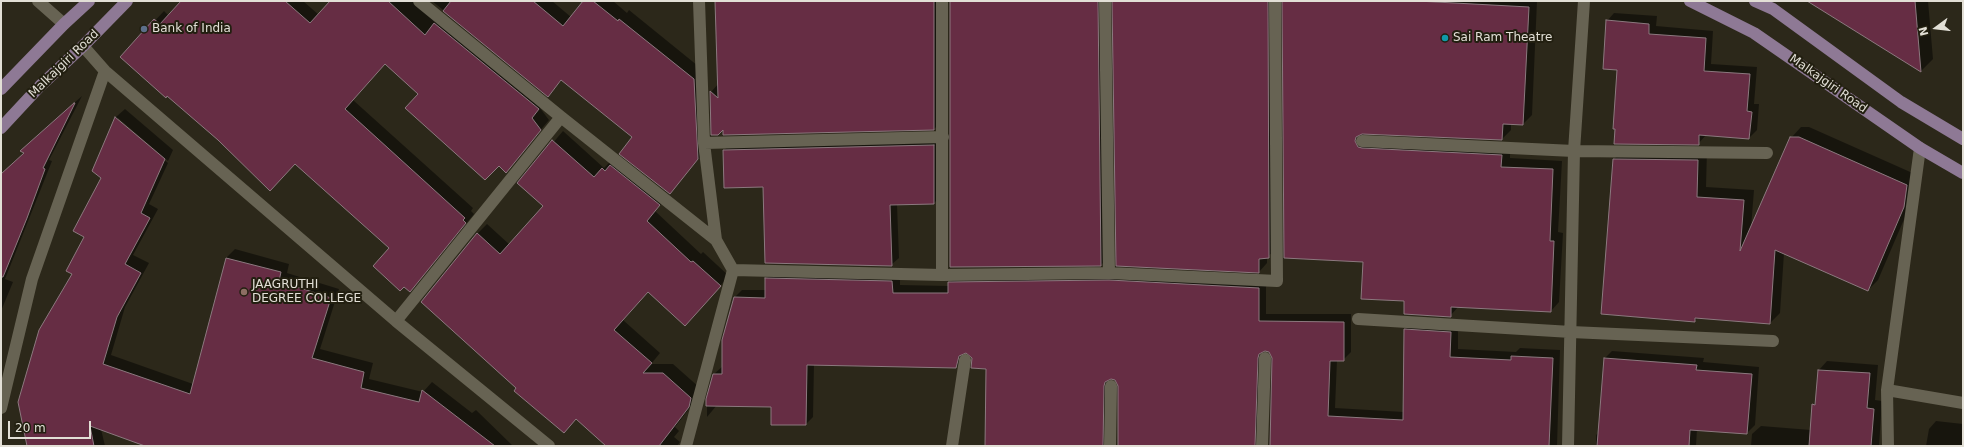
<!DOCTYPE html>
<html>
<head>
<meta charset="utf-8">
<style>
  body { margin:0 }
  #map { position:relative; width:1964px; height:447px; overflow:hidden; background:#2c281a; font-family:"DejaVu Sans",sans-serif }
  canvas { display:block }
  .frame { position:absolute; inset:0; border:2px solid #e2dfd6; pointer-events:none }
  .north { position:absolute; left:1916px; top:8px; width:40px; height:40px; -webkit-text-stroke:3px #221f10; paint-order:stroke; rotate:255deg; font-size:11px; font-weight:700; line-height:16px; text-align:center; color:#e2dfd6 }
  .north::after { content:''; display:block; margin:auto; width:14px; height:18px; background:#e2dfd6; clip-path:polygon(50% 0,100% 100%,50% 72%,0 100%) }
  .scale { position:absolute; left:8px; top:421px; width:83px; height:18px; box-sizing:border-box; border:2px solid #e2dfd6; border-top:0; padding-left:5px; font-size:12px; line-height:14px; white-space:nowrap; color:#e2dfd6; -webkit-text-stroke:3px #221f10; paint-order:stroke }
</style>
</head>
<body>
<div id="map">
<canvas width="1964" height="447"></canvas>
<div class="frame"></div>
<div class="north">N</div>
<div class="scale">20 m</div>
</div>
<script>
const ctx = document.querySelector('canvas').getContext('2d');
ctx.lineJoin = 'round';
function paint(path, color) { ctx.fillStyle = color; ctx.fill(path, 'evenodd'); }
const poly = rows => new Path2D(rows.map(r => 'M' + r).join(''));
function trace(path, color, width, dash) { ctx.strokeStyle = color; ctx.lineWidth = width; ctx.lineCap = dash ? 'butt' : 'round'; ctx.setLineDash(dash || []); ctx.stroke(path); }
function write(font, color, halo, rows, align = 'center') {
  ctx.font = font + ' "DejaVu Sans",sans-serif'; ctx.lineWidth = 4; ctx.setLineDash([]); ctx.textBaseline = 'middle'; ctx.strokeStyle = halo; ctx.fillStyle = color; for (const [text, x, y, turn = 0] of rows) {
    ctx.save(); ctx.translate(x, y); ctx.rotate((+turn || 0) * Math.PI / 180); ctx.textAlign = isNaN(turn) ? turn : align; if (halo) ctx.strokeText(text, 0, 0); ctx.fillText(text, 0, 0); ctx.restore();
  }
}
paint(poly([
  [182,1,303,1,319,15,331,1,427,1,547,99,540,108,549,120,506,171,386,63,353,100,473,208,471,211,474,214,410,291,390,248,296,163,219,140,121,57,164,11,169,16],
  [432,1,552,1,571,17,584,1,613,1,627,13,629,10,703,70,707,149,678,183,634,137,562,80,548,95],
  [716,1,943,1,943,120,934,129,724,134,724,128,712,134,711,92,719,83],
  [950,1,1106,1,1110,256,1101,265],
  [1114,1,1276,1,1278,248,1267,257,1267,263,1259,272],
  [1284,1,1537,1,1532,115,1523,124,1511,123,1511,130,1502,139,1363,133,1366,139,1510,147,1510,158,1562,161,1558,232,1563,233,1559,302,1551,311,1459,306,1450,316,1405,300,1364,261],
  [1809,1,1928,1,1933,59,1921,71],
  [1614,13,1657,16,1656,26,1713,31,1711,64,1757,67,1754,104,1759,104,1757,130,1749,138,1706,135,1698,144,1618,70,1607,21],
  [82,96,49,160,52,161,5,279,13,282,1,311,1,175,25,152,28,144],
  [125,109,173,150,168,161,118,118,118,120,168,163,149,204,158,209,133,255,149,263,125,307,111,355,193,384,226,258,235,249,289,264,287,273,339,289,320,349,373,363,369,379,423,392,432,382,472,413,476,410,513,446,151,446,101,429,105,446,28,446,74,274,102,178,93,171,116,117],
  [1801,127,1809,127,1917,175,1914,196,1878,280,1868,290,1784,253,1780,313,1770,323,1698,318,1694,321,1614,159,1624,149,1707,150,1706,187,1754,190,1751,228,1791,138],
  [563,131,604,168,613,159,669,195,655,211,701,254,703,252,729,276,694,315,648,292,623,320,660,353,651,364,673,364,700,388,698,397,675,427,679,431,674,437,680,442,677,446,608,446,577,418,564,431,518,388,477,234,487,224,510,245,545,206,519,183],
  [942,138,942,195,934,203,897,204,899,258,891,265,764,186,724,150,732,143],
  [774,271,900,274,900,285,949,286,949,283,957,275,1266,280,1266,314,1351,314,1351,352,1343,360,1337,360,1335,408,1404,412,1405,330,1413,322,1458,325,1458,349,1516,352,1520,348,1560,350,1557,446,1271,446,1272,354,1265,349,1262,438,1265,445,1270,446,1118,446,1118,381,1111,377,1111,442,1118,446,986,446,987,368,965,351,964,359,956,367,814,364,813,417,806,424,772,406,737,381,707,417,707,399,714,374,723,366,734,298,742,290,766,290,766,279],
  [1612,351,1704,358,1703,362,1759,367,1755,425,1747,433,1697,429,1696,446,1596,446,1596,435,1599,432,1605,358],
  [1827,361,1878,365,1875,400,1882,401,1879,446,1751,446,1752,434,1761,426,1811,430,1813,405,1817,402,1819,370],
  [1936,421,1963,424,1963,446,1926,446,1929,429]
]), '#0007');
const building = poly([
  [181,1,285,1,310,23,330,1,388,1,425,35,434,23,539,109,532,118,541,130,506,173,499,166,485,180,405,108,418,94,385,64,345,109,465,218,463,220,466,223,410,292,404,287,400,291,373,266,389,248,295,164,270,191,218,140,167,96,166,98,120,57,154,19,160,24,181,1],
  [451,1,533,1,563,26,583,1,593,1,618,21,619,19,694,79,698,159,670,194,619,154,632,137,561,80,548,97,443,11,451,1],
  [715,1,934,1,934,130,723,135,723,130,718,135,711,135,710,91,718,98,715,1],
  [950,1,1098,1,1101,266,950,267,950,1],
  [1112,1,1268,1,1269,258,1259,259,1259,273,1116,266,1112,1],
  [1282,1,1417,1,1529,7,1523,125,1503,124,1502,140,1362,134,1356,137,1355,141,1358,147,1362,148,1502,155,1501,167,1553,169,1550,241,1554,241,1551,312,1451,307,1451,317,1404,314,1404,301,1361,299,1363,262,1284,258,1282,1],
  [1807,1,1915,1,1921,72,1807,1],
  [1606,20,1649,24,1649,34,1706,38,1704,71,1750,74,1747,111,1752,112,1749,139,1699,135,1699,145,1614,144,1615,129,1613,129,1617,70,1603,69,1606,20],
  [74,103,75,103,43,168,45,169,27,218,3,277,1,277,1,174,24,153,20,151,74,103],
  [115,117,165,159,141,213,150,218,125,264,141,273,117,317,103,364,190,394,226,258,281,272,279,281,331,298,312,358,364,372,361,388,419,402,422,390,495,446,145,446,90,426,94,446,27,446,18,402,39,330,72,274,66,271,84,237,73,231,101,178,92,171,115,117],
  [1790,137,1799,137,1907,185,1904,207,1868,291,1775,250,1770,324,1695,318,1695,322,1601,314,1613,159,1698,160,1697,197,1744,200,1740,251,1790,137],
  [552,140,594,177,602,168,605,171,610,165,660,205,647,221,691,262,693,261,721,286,685,326,648,292,614,330,652,363,643,373,663,373,691,398,689,407,659,446,606,446,576,419,564,433,514,391,516,388,421,302,477,233,500,254,543,206,517,183,552,140],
  [934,145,934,204,890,205,892,266,765,263,763,187,724,188,723,150,934,145],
  [765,278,892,281,893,293,948,293,948,282,1109,280,1259,288,1259,321,1344,322,1344,361,1330,361,1328,416,1403,420,1404,329,1451,332,1450,357,1511,360,1511,356,1553,358,1549,446,1270,446,1272,358,1269,352,1265,351,1259,354,1258,358,1255,446,1118,446,1118,386,1115,380,1111,379,1105,382,1104,386,1103,446,985,446,986,369,971,368,972,358,966,353,959,356,956,368,807,365,806,425,771,425,771,407,706,406,706,399,713,374,722,374,722,340,734,297,765,298,765,278],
  [1604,358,1697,365,1696,370,1752,374,1747,434,1690,430,1689,446,1597,446,1604,358],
  [1818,370,1870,373,1867,408,1874,409,1871,446,1809,446,1812,404,1815,405,1818,370]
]);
paint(building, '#662d44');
trace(building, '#8c797f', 1);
trace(poly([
  [38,1,64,24],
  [419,1,561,117,716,240],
  [1105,1,1109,273],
  [83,46,105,71,396,321,549,446],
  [1362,141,1574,151,1767,153],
  [704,143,943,137],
  [733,270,942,275,1109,273,1277,281,1275,1],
  [942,275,942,1],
  [1358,319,1571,332,1773,341],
  [396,321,561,117],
  [1887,390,1963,403],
  [1,408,32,279,105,71],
  [686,446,733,270,716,240,704,143,699,1],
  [952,446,965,360],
  [1110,446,1111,386],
  [1262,446,1265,358],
  [1568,446,1574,151,1584,1],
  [1888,446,1887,390,1920,148]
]), '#676353', 12);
trace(poly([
  [1690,1,1754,33,1920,148,1963,173],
  [1755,1,1773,9,1901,102,1963,139],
  [1,89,64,24,89,1],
  [1,128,40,86,83,46,127,1]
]), '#8e7995', 12);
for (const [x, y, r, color] of [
  [144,29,4,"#5c6f8a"],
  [1445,38,4,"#0f9aa8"],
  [244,292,4,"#8d6e63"]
]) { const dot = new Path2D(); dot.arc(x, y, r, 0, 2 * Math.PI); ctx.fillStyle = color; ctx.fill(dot); trace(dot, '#221f10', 1.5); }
write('12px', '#e2dfd6', '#221f10', [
  ["Bank of India",152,29],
  ["Sai Ram Theatre",1453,38],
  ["JAAGRUTHI",252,285],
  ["DEGREE COLLEGE",252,299]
], 'left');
write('12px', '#e2dfd6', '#221f10', [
  ["Malkajgiri Road",64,64,-44],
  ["Malkajgiri Road",1828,84,35]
]);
</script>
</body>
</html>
